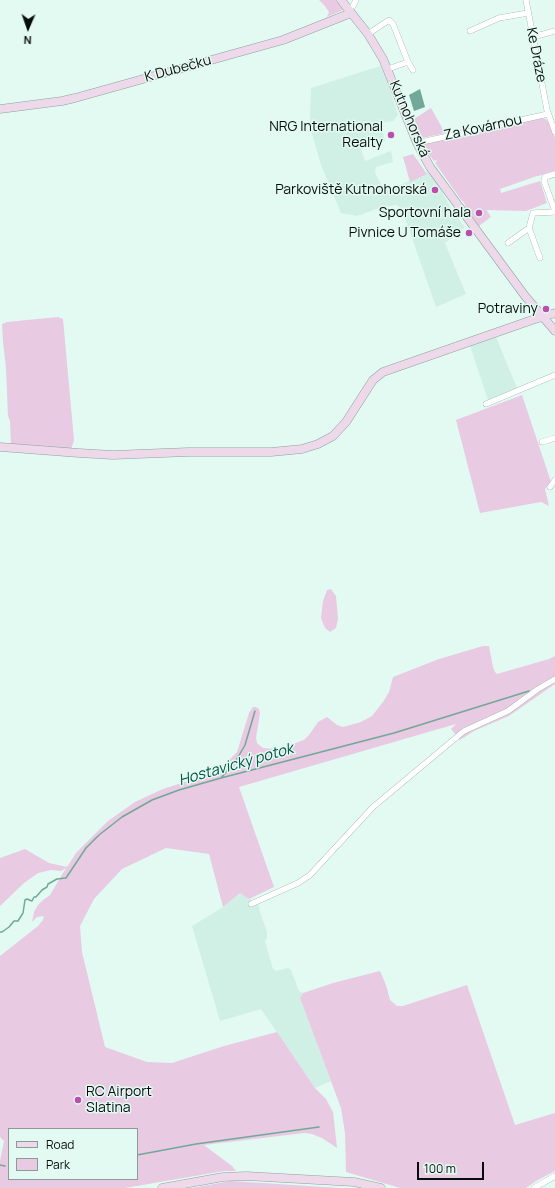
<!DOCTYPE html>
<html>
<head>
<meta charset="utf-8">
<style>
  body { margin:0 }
  #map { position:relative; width:555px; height:1188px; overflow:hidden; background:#e3faf2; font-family:Manrope,sans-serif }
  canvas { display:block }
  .legend { position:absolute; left:8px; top:1128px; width:130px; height:52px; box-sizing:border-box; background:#e3faf2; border:1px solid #8b9c96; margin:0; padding:5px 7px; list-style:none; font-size:12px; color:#060e0b }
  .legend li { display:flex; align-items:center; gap:8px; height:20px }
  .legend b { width:20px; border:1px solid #8b9c96 }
  .north { position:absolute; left:8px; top:8px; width:40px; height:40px; -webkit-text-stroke:3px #e3faf2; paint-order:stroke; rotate:182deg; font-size:11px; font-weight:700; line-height:16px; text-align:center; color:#060e0b }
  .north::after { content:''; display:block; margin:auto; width:14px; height:18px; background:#060e0b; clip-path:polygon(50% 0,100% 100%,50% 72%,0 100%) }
  .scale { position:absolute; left:417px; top:1162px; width:67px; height:18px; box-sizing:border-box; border:2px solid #060e0b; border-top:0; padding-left:5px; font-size:12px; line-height:14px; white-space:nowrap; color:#060e0b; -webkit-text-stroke:3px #e3faf2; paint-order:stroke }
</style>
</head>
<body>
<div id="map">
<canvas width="555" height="1188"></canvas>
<ul class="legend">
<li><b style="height:5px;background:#eed9ea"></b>Road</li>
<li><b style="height:11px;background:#e8cae2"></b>Park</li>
</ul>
<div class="north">N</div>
<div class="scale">100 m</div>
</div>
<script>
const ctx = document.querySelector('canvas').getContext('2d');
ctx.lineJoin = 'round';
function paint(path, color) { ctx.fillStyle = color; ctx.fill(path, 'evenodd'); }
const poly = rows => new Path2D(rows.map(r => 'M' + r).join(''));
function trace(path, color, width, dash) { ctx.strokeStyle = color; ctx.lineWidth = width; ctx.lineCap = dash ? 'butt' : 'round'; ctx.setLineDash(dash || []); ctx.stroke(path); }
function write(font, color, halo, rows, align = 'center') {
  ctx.font = font + ' Manrope,sans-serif'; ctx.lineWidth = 3; ctx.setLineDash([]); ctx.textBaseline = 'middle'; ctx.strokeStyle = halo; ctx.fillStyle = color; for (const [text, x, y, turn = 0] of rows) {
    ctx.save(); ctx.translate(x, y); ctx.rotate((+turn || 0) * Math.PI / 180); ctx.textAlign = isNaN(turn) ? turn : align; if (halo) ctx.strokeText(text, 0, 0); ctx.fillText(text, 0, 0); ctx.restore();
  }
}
paint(poly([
  [380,66,388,83,398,115,393,121,380,123,385,141,361,149,365,161,391,151,393,162,376,167,375,172,382,187,384,190,389,190,428,172,437,183,451,208,465,227,445,243,466,294,436,307,403,212,397,205,382,207,357,216,341,213,321,165,312,134,310,118,311,88],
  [496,337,517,388,488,400,470,346],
  [240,893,259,905,260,912,267,932,267,938,265,941,273,969,276,971,288,968,291,970,299,991,303,993,300,998,331,1081,315,1088,261,1009,220,1021,192,926,223,907]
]), '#d0f0e6');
paint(poly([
  [319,0,336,0,343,10,327,17,329,12,324,5],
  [431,108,445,133,422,138,414,119],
  [542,118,546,119,551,126,555,138,555,172,537,176,500,189,501,193,540,181,547,203,526,211,487,210,486,209,491,217,479,226,467,209,463,201,462,201,435,163,437,161,436,160,434,161,425,149,423,148,422,146,423,143,445,138,447,140,480,134,480,132,491,129,493,131,508,127,510,125],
  [413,154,427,174,410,182,403,157],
  [58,317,63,319,74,440,71,450,11,445,10,421,8,416,6,368,3,342,2,324,7,322],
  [522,395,551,482,545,489,549,506,541,502,480,513,456,420],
  [331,589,336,596,338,619,336,628,330,632,325,628,321,618,323,601,327,590],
  [483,646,489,646,493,667,495,672,497,674,549,659,555,656,555,684,509,716,474,731,460,740,451,729,456,724,239,787,274,887,249,899,240,893,223,907,209,854,166,848,122,869,94,899,80,926,82,952,105,1047,147,1062,172,1063,224,1046,277,1032,315,1088,326,1099,333,1112,337,1148,322,1138,312,1134,304,1133,204,1145,232,1166,236,1171,224,1171,125,1188,0,1188,0,1161,4,1141,0,1137,0,956,38,926,43,920,44,916,37,917,32,922,34,912,38,905,43,900,50,895,66,868,61,871,51,870,38,873,24,883,0,906,0,858,25,849,49,863,67,867,76,853,108,821,135,802,163,789,200,777,223,766,237,752,249,713,253,707,256,707,259,709,260,713,256,738,257,743,263,748,276,749,284,747,304,740,309,735,318,722,327,717,337,725,343,727,361,722,372,716,383,702,389,692,393,677,439,659],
  [9,1129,137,1129,137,1179,9,1179],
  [380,971,386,985,390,1000,397,1006,403,1006,467,985,515,1125,555,1113,555,1171,536,1181,526,1188,400,1188,346,1172,345,1133,341,1108,300,998,303,993,333,983],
  [231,1181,340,1188,192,1188]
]), '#e8cae2');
paint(poly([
  [420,89,425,107,414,111,409,95]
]), '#71a898');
trace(poly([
  [221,778,237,759,245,745,255,711],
  [0,932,2,932,9,927,14,921,18,921,23,913,25,900,27,899,32,901,34,897,36,897,42,890,47,887,48,884,57,879,66,878,86,848,99,835,122,817,152,800,179,790,221,778,394,733,529,691],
  [137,1155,196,1144,319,1127],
  [0,1165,5,1166]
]), '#71a898', 1.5);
const street = poly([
  [526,0,547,110,555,132],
  [353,6,356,0],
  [470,31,499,18,528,13],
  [368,34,389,20,393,24,408,62,388,69],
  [533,37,555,31],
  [408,62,413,70],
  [417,143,548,114],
  [555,174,545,177,544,181,555,211],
  [508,243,529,228],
  [540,258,529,228,533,213,555,212],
  [486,404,555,375],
  [542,442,555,438],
  [550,487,555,480],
  [251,904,298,883,310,875,373,807,464,731,508,711,538,689,555,679],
  [534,1188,555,1176]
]);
const secondary = poly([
  [341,0,368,34,383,59,417,143,430,167,525,296,555,331],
  [0,109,62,101,75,98,283,40,351,13],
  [0,447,79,453,113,455,188,452,271,452,302,449,318,444,333,436,346,422,373,380,383,372,532,320,555,313],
  [162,1188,223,1177,246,1176,354,1182,381,1188]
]);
trace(street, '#8da39b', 6);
trace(secondary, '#8da39b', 9);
trace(street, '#fff', 5.5);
trace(secondary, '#eed9ea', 8);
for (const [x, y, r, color] of [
  [391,135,4,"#bc4eac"],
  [435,190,4,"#bc4eac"],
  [479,213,4,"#bc4eac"],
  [469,233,4,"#bc4eac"],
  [546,309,4,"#bc4eac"],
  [78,1100,4,"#bc4eac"]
]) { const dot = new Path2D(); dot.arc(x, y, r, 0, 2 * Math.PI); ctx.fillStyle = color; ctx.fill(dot); trace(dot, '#e3faf2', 1.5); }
write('14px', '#060e0b', '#e3faf2', [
  ["Ke Dráze",536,55,79],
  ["K Dubečku",178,69,-15],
  ["Kutnohorská",409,119,67],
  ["Za Kovárnou",483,128,-12]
]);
write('14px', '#060e0b', '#e3faf2', [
  ["NRG International",383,127],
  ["Realty",383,143],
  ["Parkoviště Kutnohorská",427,190],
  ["Sportovní hala",471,213],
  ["Pivnice U Tomáše",461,233],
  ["Potraviny",538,309],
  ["RC Airport",86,1092,"left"],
  ["Slatina",86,1108,"left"]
], 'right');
write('italic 15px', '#015342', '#e3faf2', [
  ["Hostavický potok",236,765,-16]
]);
</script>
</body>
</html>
